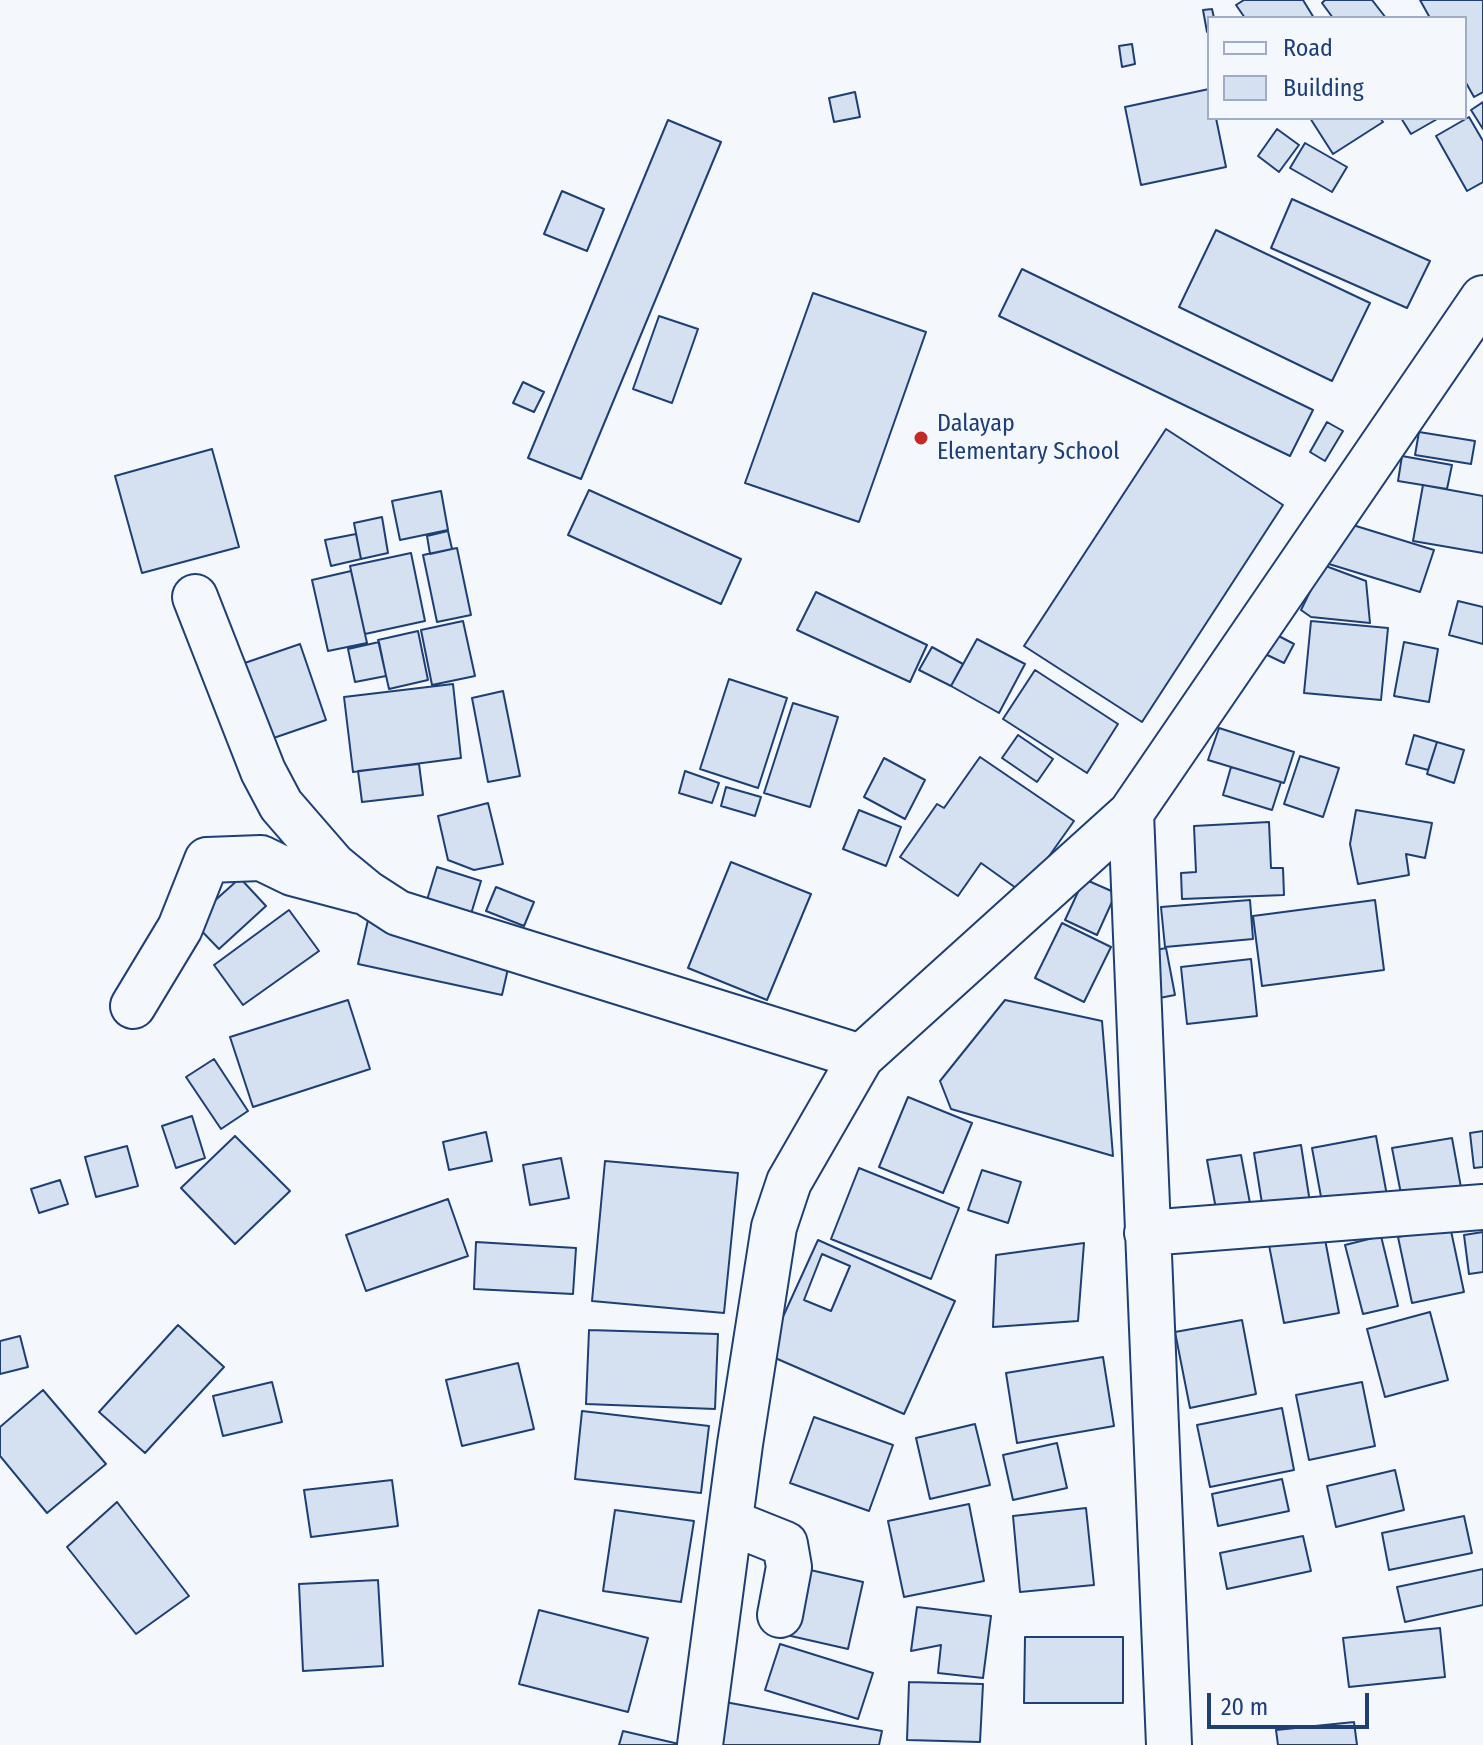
<!DOCTYPE html>
<html>
<head>
<meta charset="utf-8">
<style>
  body { margin:0 }
  #map { position:relative; width:1483px; height:1745px; overflow:hidden; background:#f4f7fb; font-family:"Fira Sans Condensed",sans-serif }
  canvas { display:block }
  .legend { position:absolute; left:1207px; top:16px; width:260px; height:104px; box-sizing:border-box; background:#f4f7fb; border:2px solid #9eadc5; margin:0; padding:10px 14px; list-style:none; font-size:24px; color:#1d3f73 }
  .legend li { display:flex; align-items:center; gap:16px; height:40px }
  .legend b { width:40px; border:2px solid #9eadc5 }
  .scale { position:absolute; left:1207px; top:1693px; width:162px; height:36px; box-sizing:border-box; border:4px solid #1d3f73; border-top:0; padding-left:10px; font-size:24px; line-height:28px; white-space:nowrap; color:#1d3f73; -webkit-text-stroke:6px #f4f7fb; paint-order:stroke }
</style>
</head>
<body>
<div id="map">
<canvas width="1483" height="1745"></canvas>
<ul class="legend">
<li><b style="height:10px;background:#f4f7fb"></b>Road</li>
<li><b style="height:22px;background:#d5e0f0"></b>Building</li>
</ul>
<div class="scale">20 m</div>
</div>
<script>
const ctx = document.querySelector('canvas').getContext('2d');
ctx.lineJoin = 'round';
function paint(path, color) { ctx.fillStyle = color; ctx.fill(path, 'evenodd'); }
const poly = rows => new Path2D(rows.map(r => 'M' + r).join(''));
function trace(path, color, width, dash) { ctx.strokeStyle = color; ctx.lineWidth = width; ctx.lineCap = dash ? 'butt' : 'round'; ctx.setLineDash(dash || []); ctx.stroke(path); }
function write(font, color, halo, rows, align = 'center') {
  ctx.font = font + ' "Fira Sans Condensed",sans-serif'; ctx.lineWidth = 6; ctx.setLineDash([]); ctx.textBaseline = 'middle'; ctx.strokeStyle = halo; ctx.fillStyle = color; for (const [text, x, y, turn = 0] of rows) {
    ctx.save(); ctx.translate(x, y); ctx.rotate((+turn || 0) * Math.PI / 180); ctx.textAlign = isNaN(turn) ? turn : align; if (halo) ctx.strokeText(text, 0, 0); ctx.fillText(text, 0, 0); ctx.restore();
  }
}
const building = poly([
  [1244,0,1303,0,1314,18,1245,18,1236,5,1244,0],
  [1325,0,1372,0,1386,18,1333,18,1322,3,1325,0],
  [1420,0,1483,0,1483,92,1474,97,1465,81,1465,18,1430,18,1420,0],
  [1212,9,1214,18,1209,18,1207,32,1203,10,1212,9],
  [1132,44,1135,64,1122,67,1119,46,1132,44],
  [1209,89,1209,118,1216,118,1226,167,1141,185,1125,107,1209,89],
  [855,92,860,117,834,122,829,98,855,92],
  [1483,102,1483,129,1471,110,1483,102],
  [1469,117,1483,141,1483,182,1467,191,1436,136,1469,117],
  [1310,118,1380,118,1383,122,1333,154,1310,118],
  [1401,118,1439,118,1411,134,1401,118],
  [668,120,721,142,581,479,528,458,668,120],
  [1277,129,1299,145,1279,172,1258,156,1277,129],
  [1305,143,1347,167,1332,192,1290,168,1305,143],
  [562,191,604,209,587,251,544,234,562,191],
  [1292,199,1430,261,1407,308,1271,248,1292,199],
  [1216,230,1370,303,1332,381,1179,307,1216,230],
  [1022,269,1313,410,1290,456,999,316,1022,269],
  [813,293,926,332,859,522,745,483,813,293],
  [659,316,698,329,672,403,633,389,659,316],
  [523,382,544,392,534,412,513,403,523,382],
  [1327,422,1343,431,1325,461,1310,452,1327,422],
  [1166,429,1283,505,1142,722,1024,646,1166,429],
  [1419,432,1475,441,1471,464,1415,455,1419,432],
  [212,449,239,547,142,573,115,476,212,449],
  [1402,456,1452,465,1447,489,1398,481,1402,456],
  [1423,485,1483,496,1483,553,1413,541,1423,485],
  [589,490,741,559,721,604,568,535,589,490],
  [441,491,448,530,400,540,392,501,441,491],
  [382,517,388,553,361,559,354,523,382,517],
  [1343,522,1434,550,1420,592,1329,564,1343,522],
  [448,531,452,549,430,554,427,536,448,531],
  [356,534,361,559,331,566,325,540,356,534],
  [457,548,471,615,437,622,423,555,457,548],
  [411,553,425,621,365,634,350,566,411,553],
  [1323,565,1366,581,1370,623,1311,617,1301,610,1323,565],
  [351,571,367,643,328,651,312,580,351,571],
  [816,592,927,645,910,682,797,630,816,592],
  [1458,601,1483,607,1483,644,1449,635,1458,601],
  [463,621,475,676,432,685,421,630,463,621],
  [1311,621,1388,628,1381,700,1304,693,1311,621],
  [418,631,428,680,389,689,378,640,418,631],
  [1273,633,1294,644,1284,663,1263,653,1273,633],
  [977,639,1025,664,999,713,951,686,977,639],
  [379,642,386,676,355,682,348,649,379,642],
  [1404,642,1438,649,1429,702,1394,696,1404,642],
  [300,644,326,720,259,743,233,667,300,644],
  [932,647,963,664,951,686,919,670,932,647],
  [1035,670,1118,724,1087,773,1003,719,1035,670],
  [729,679,787,698,758,788,700,769,729,679],
  [453,684,461,758,353,772,344,697,453,684],
  [503,691,520,776,488,782,472,698,503,691],
  [793,703,838,717,810,807,764,793,793,703],
  [1219,728,1294,752,1284,783,1208,760,1219,728],
  [1018,735,1053,759,1037,782,1002,758,1018,735],
  [1414,735,1437,742,1428,770,1406,764,1414,735],
  [1437,742,1464,750,1454,783,1427,774,1437,742],
  [1300,756,1339,768,1323,817,1284,804,1300,756],
  [980,757,1074,821,1023,893,981,863,958,896,900,857,937,804,944,808,980,757],
  [884,758,925,780,905,819,864,797,884,758],
  [419,764,423,795,362,802,358,771,419,764],
  [1231,767,1281,782,1272,810,1223,795,1231,767],
  [685,771,719,783,712,803,679,793,685,771],
  [726,787,761,797,755,816,721,806,726,787],
  [488,803,503,864,474,870,448,860,438,816,488,803],
  [859,810,901,827,886,866,843,849,859,810],
  [1356,810,1432,823,1425,858,1406,854,1409,875,1358,884,1350,844,1356,810],
  [1269,822,1271,868,1283,868,1284,895,1182,899,1181,873,1196,872,1194,826,1269,822],
  [731,862,811,894,767,1000,688,968,731,862],
  [437,867,481,881,471,914,427,900,437,867],
  [240,878,266,906,219,949,192,921,240,878],
  [1084,879,1116,893,1097,935,1065,920,1084,879],
  [496,887,534,902,524,926,486,911,496,887],
  [1250,900,1253,939,1165,947,1161,907,1250,900],
  [1375,900,1384,970,1262,986,1253,916,1375,900],
  [289,910,319,951,243,1005,214,965,289,910],
  [368,920,512,951,502,995,358,964,368,920],
  [1062,923,1111,947,1084,1002,1035,978,1062,923],
  [1166,948,1175,995,1154,999,1146,952,1166,948],
  [1251,959,1257,1016,1187,1024,1181,967,1251,959],
  [348,1000,370,1069,253,1107,230,1037,348,1000],
  [1005,1000,1102,1021,1113,1156,951,1109,940,1081,1005,1000],
  [214,1059,248,1111,221,1129,186,1077,214,1059],
  [908,1097,972,1123,943,1193,879,1167,908,1097],
  [192,1116,205,1158,176,1168,162,1126,192,1116],
  [1483,1131,1483,1167,1474,1168,1470,1133,1483,1131],
  [486,1132,492,1161,449,1170,443,1142,486,1132],
  [235,1136,290,1191,235,1244,181,1188,235,1136],
  [1376,1136,1388,1201,1324,1213,1312,1148,1376,1136],
  [1452,1138,1462,1193,1403,1204,1392,1148,1452,1138],
  [1301,1145,1311,1209,1264,1216,1254,1153,1301,1145],
  [127,1146,138,1186,96,1197,85,1157,127,1146],
  [1241,1155,1252,1214,1218,1220,1207,1160,1241,1155],
  [561,1158,569,1198,530,1205,523,1165,561,1158],
  [605,1161,738,1173,724,1313,592,1301,605,1161],
  [859,1168,959,1208,931,1279,831,1239,859,1168],
  [982,1170,1021,1182,1008,1223,968,1210,982,1170],
  [60,1180,68,1204,39,1213,31,1189,60,1180],
  [448,1199,468,1256,366,1291,346,1235,448,1199],
  [1450,1226,1464,1292,1412,1303,1398,1237,1450,1226],
  [1483,1232,1483,1272,1469,1274,1464,1235,1483,1232],
  [1324,1234,1339,1313,1284,1323,1269,1245,1324,1234],
  [1381,1236,1398,1306,1363,1314,1345,1245,1381,1236],
  [818,1240,955,1301,904,1414,766,1354,818,1240],
  [476,1242,576,1248,573,1294,474,1289,476,1242],
  [1084,1243,1078,1321,993,1327,996,1255,1084,1243],
  [822,1254,850,1266,831,1311,804,1300,822,1254],
  [1430,1312,1448,1380,1385,1397,1367,1329,1430,1312],
  [1242,1320,1256,1394,1190,1408,1175,1332,1242,1320],
  [178,1325,224,1367,145,1453,99,1412,178,1325],
  [589,1330,718,1334,715,1409,586,1404,589,1330],
  [20,1336,28,1367,0,1374,0,1341,20,1336],
  [1103,1357,1114,1426,1017,1443,1006,1373,1103,1357],
  [518,1363,534,1429,462,1446,446,1380,518,1363],
  [272,1382,282,1422,223,1436,213,1396,272,1382],
  [1362,1382,1375,1446,1309,1460,1296,1395,1362,1382],
  [43,1390,106,1464,47,1513,0,1456,0,1427,43,1390],
  [1282,1408,1294,1470,1210,1487,1197,1425,1282,1408],
  [582,1411,709,1426,701,1493,575,1479,582,1411],
  [814,1417,893,1445,869,1511,790,1483,814,1417],
  [975,1424,990,1485,930,1499,916,1438,975,1424],
  [1057,1443,1067,1488,1013,1500,1003,1455,1057,1443],
  [1395,1470,1404,1510,1336,1527,1327,1486,1395,1470],
  [1282,1479,1289,1511,1218,1526,1212,1494,1282,1479],
  [392,1480,398,1526,311,1537,304,1490,392,1480],
  [117,1502,189,1596,136,1634,67,1547,117,1502],
  [969,1504,984,1581,904,1597,888,1521,969,1504],
  [1086,1508,1094,1585,1020,1592,1013,1516,1086,1508],
  [615,1510,694,1521,681,1602,603,1591,615,1510],
  [1464,1516,1472,1553,1389,1570,1382,1533,1464,1516],
  [1303,1536,1311,1571,1227,1589,1220,1553,1303,1536],
  [797,1567,863,1582,848,1649,782,1634,797,1567],
  [1483,1569,1483,1605,1405,1622,1397,1587,1483,1569],
  [378,1580,383,1666,303,1671,299,1584,378,1580],
  [917,1607,991,1616,983,1678,938,1673,941,1645,911,1651,917,1607],
  [539,1610,648,1638,628,1712,519,1684,539,1610],
  [1440,1628,1445,1677,1349,1687,1343,1638,1440,1628],
  [1025,1637,1123,1637,1123,1703,1024,1703,1025,1637],
  [780,1644,873,1673,858,1719,765,1690,780,1644],
  [909,1682,983,1684,980,1742,907,1740,909,1682],
  [725,1702,882,1731,879,1745,717,1745,725,1702],
  [1354,1722,1357,1745,1278,1745,1276,1730,1354,1722],
  [623,1731,679,1744,679,1745,619,1745,623,1731]
]);
paint(building, '#d5e0f0');
trace(building, '#1d3f73', 2);
const minor = poly([
  [195,597,263,771,281,805,333,865,367,893,398,913,861,1057],
  [1131,813,1169,1745],
  [133,1006,180,928,207,860,261,858,292,873,360,891],
  [1147,1233,1483,1207],
  [730,1522,785,1544,789,1567,780,1615],
  [700,1745,740,1444,774,1227,789,1182,861,1057,1131,813,1483,298]
]);
trace(minor, '#1d3f73', 48);
trace(minor, '#f4f7fb', 44);
for (const [x, y, r, color] of [
  [921,438,8,"#c62828"]
]) { const dot = new Path2D(); dot.arc(x, y, r, 0, 2 * Math.PI); ctx.fillStyle = color; ctx.fill(dot); trace(dot, '#f4f7fb', 3); }
write('24px', '#1d3f73', '#f4f7fb', [
  ["Dalayap",937,424],
  ["Elementary School",937,452]
], 'left');
</script>
</body>
</html>
